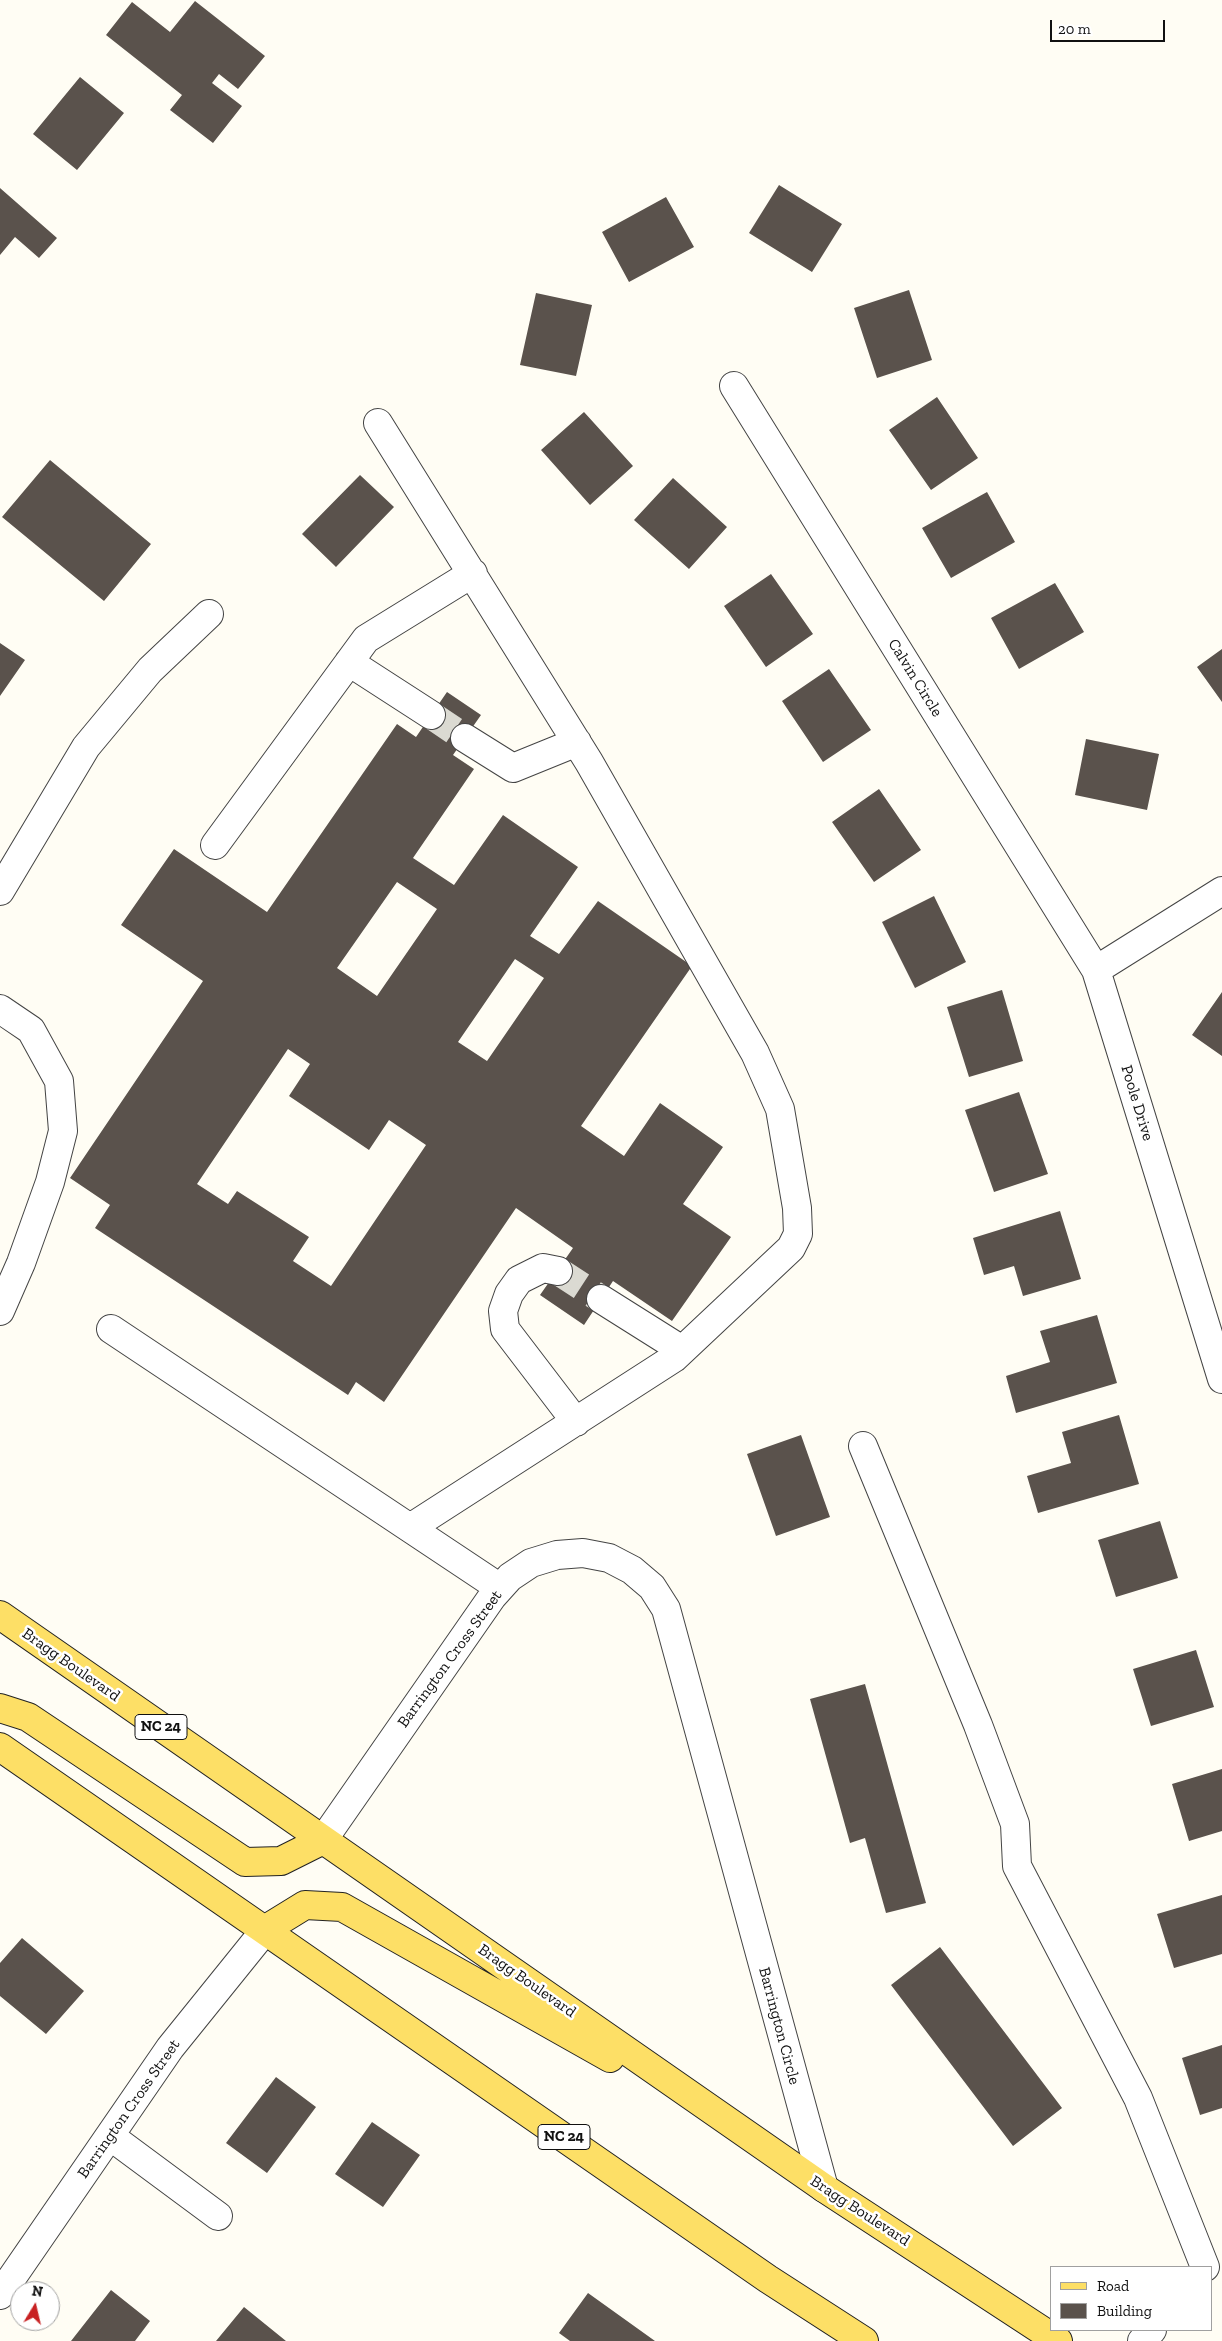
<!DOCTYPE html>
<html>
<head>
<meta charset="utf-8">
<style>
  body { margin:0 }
  #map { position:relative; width:1222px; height:2341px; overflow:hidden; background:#fffdf4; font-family:"Zilla Slab",serif }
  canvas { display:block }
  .legend { position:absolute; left:1050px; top:2266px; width:162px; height:65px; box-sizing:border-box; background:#fff; border:1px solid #a0a0a0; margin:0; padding:6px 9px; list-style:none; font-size:15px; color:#111 }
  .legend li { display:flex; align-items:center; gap:10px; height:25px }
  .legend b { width:25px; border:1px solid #a0a0a0 }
  .north { position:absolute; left:10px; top:2281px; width:50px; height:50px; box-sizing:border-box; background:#fff; border:1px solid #a0a0a0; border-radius:50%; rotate:9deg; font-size:14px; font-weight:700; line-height:20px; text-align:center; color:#111 }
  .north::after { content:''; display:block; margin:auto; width:18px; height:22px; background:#c82122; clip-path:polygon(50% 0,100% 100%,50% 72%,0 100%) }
  .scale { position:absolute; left:1050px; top:20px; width:115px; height:22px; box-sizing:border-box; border:2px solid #111; border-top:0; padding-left:6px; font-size:15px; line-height:18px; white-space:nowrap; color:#111; -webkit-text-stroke:4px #fff; paint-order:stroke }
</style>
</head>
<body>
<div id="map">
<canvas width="1222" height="2341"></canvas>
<ul class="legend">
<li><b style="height:6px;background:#fddf66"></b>Road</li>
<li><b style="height:14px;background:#5a524c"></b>Building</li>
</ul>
<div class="north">N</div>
<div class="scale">20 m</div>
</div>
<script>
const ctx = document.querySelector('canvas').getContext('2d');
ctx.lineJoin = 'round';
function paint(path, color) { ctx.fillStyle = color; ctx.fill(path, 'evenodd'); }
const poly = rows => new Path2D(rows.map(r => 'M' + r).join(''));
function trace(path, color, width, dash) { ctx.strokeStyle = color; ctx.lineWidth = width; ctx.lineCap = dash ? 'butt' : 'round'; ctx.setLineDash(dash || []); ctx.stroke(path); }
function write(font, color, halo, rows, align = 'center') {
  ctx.font = font + ' "Zilla Slab",serif'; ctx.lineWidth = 5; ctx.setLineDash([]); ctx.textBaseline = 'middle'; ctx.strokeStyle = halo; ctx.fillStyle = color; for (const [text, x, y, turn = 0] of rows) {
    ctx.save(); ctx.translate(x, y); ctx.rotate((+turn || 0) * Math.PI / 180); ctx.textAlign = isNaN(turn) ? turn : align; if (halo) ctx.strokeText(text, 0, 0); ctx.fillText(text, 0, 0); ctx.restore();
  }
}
paint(poly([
  [195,1,265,56,238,89,219,74,212,83,242,106,213,143,170,110,182,95,106,35,132,2,170,32],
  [80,77,124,113,77,170,33,134],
  [779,185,842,224,812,272,749,233],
  [0,188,57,238,39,258,15,237,0,255],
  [666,197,694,247,629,282,602,232],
  [909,290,932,360,877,378,854,308],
  [536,293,592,305,576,376,520,365],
  [937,397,978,458,931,490,889,430],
  [584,412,633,466,590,505,541,450],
  [50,460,151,544,104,601,2,517],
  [360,475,394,507,336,567,302,534],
  [673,478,727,527,689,569,634,520],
  [987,492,1015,542,951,578,922,528],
  [771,574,813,634,766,667,724,606],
  [1055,583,1084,632,1019,669,991,618],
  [0,643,25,660,0,696],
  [1222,649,1222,702,1197,667],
  [829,669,871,730,823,762,782,701],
  [447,692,481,715,453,755,474,769,413,858,454,885,503,815,578,867,530,936,559,954,598,901,692,966,581,1126,624,1156,660,1103,723,1147,683,1204,731,1237,672,1321,613,1281,584,1325,540,1295,573,1248,516,1208,384,1402,356,1382,348,1395,95,1228,110,1205,70,1178,203,981,121,925,174,849,267,912,397,724,416,737],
  [397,882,437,909,377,996,337,968],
  [515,959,544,978,487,1061,458,1042],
  [288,1049,310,1064,289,1096,369,1150,389,1120,426,1145,331,1286,293,1261,309,1237,237,1191,228,1204,197,1184],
  [1086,739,1159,754,1147,810,1075,795],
  [879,789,921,850,874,882,832,822],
  [934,896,966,962,915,988,882,922],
  [1002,990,1023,1061,969,1077,947,1007],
  [1222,992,1222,1056,1192,1035],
  [1019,1092,1048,1174,994,1192,965,1110],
  [1060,1211,1081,1279,1023,1296,1014,1266,984,1275,973,1238],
  [1097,1315,1117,1383,1016,1413,1006,1376,1050,1362,1040,1331],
  [1119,1415,1139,1484,1038,1513,1027,1476,1071,1463,1062,1432],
  [801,1435,830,1517,776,1536,747,1454],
  [1160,1521,1178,1578,1116,1597,1098,1540],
  [1196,1650,1214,1707,1151,1726,1133,1669],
  [865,1684,926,1903,886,1913,865,1838,850,1843,810,1699],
  [1222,1769,1222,1831,1189,1841,1172,1784],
  [1222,1895,1222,1954,1174,1968,1157,1914],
  [22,1938,84,1991,46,2034,0,1996,0,1963],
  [940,1947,1062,2108,1013,2146,891,1985],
  [1222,2045,1222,2108,1200,2115,1182,2058],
  [276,2077,316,2107,267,2173,226,2143],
  [372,2122,420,2155,383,2207,335,2174],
  [111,2290,150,2321,135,2341,71,2341],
  [588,2293,655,2341,570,2341,559,2333],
  [244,2307,286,2341,216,2341]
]), '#5a524c');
trace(poly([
  [431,715,465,738],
  [558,1271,601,1299]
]), '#dbdad2', 28, [28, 14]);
const minor = poly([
  [734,386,1096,970,1222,1379],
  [378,423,589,762,755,1053,780,1109,797,1208,798,1234,791,1248,674,1358,410,1528],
  [349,662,431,715],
  [465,738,513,768,577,742],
  [215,845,366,639,473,573],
  [0,891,86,747,150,670,209,614],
  [1096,970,1222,891],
  [0,1009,31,1030,59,1081,63,1131,50,1182,21,1263,0,1311],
  [558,1271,543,1268,519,1280,509,1294,503,1311,505,1329,576,1422],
  [601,1299,682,1350],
  [111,1329,500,1588],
  [863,1446,978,1725,1015,1824,1017,1866,1138,2098,1205,2267],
  [323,1840,492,1597,510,1577,531,1563,557,1555,583,1553,609,1558,632,1570,652,1587,666,1609,824,2188],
  [110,2136,218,2216],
  [0,2295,170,2048,266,1929],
  [1142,2341,1152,2330]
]);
const major = poly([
  [0,1615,824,2188,1058,2341],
  [0,1708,28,1717,245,1862,281,1861,323,1840],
  [0,1747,768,2279,864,2341],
  [266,1929,305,1905,342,1907,610,2058]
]);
trace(minor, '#444', 30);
trace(major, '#222', 30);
trace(minor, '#fff', 28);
trace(major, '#fddf66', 28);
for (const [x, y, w] of [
  [161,1727,52],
  [564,2137,52]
]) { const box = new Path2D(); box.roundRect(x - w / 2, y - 12.5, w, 25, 4); ctx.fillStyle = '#fff'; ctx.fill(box); trace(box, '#111', 1); }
write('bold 15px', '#111', null, [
  ["NC 24",161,1727],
  ["NC 24",564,2137]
]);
write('16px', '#111', '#fff', [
  ["Calvin Circle",915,678,58],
  ["Poole Drive",1137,1103,73],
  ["Barrington Cross Street",450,1659,-54],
  ["Bragg Boulevard",71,1665,35],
  ["Bragg Boulevard",527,1981,35],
  ["Barrington Circle",779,2026,75],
  ["Barrington Cross Street",129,2109,-55],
  ["Bragg Boulevard",860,2211,33]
]);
</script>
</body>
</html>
